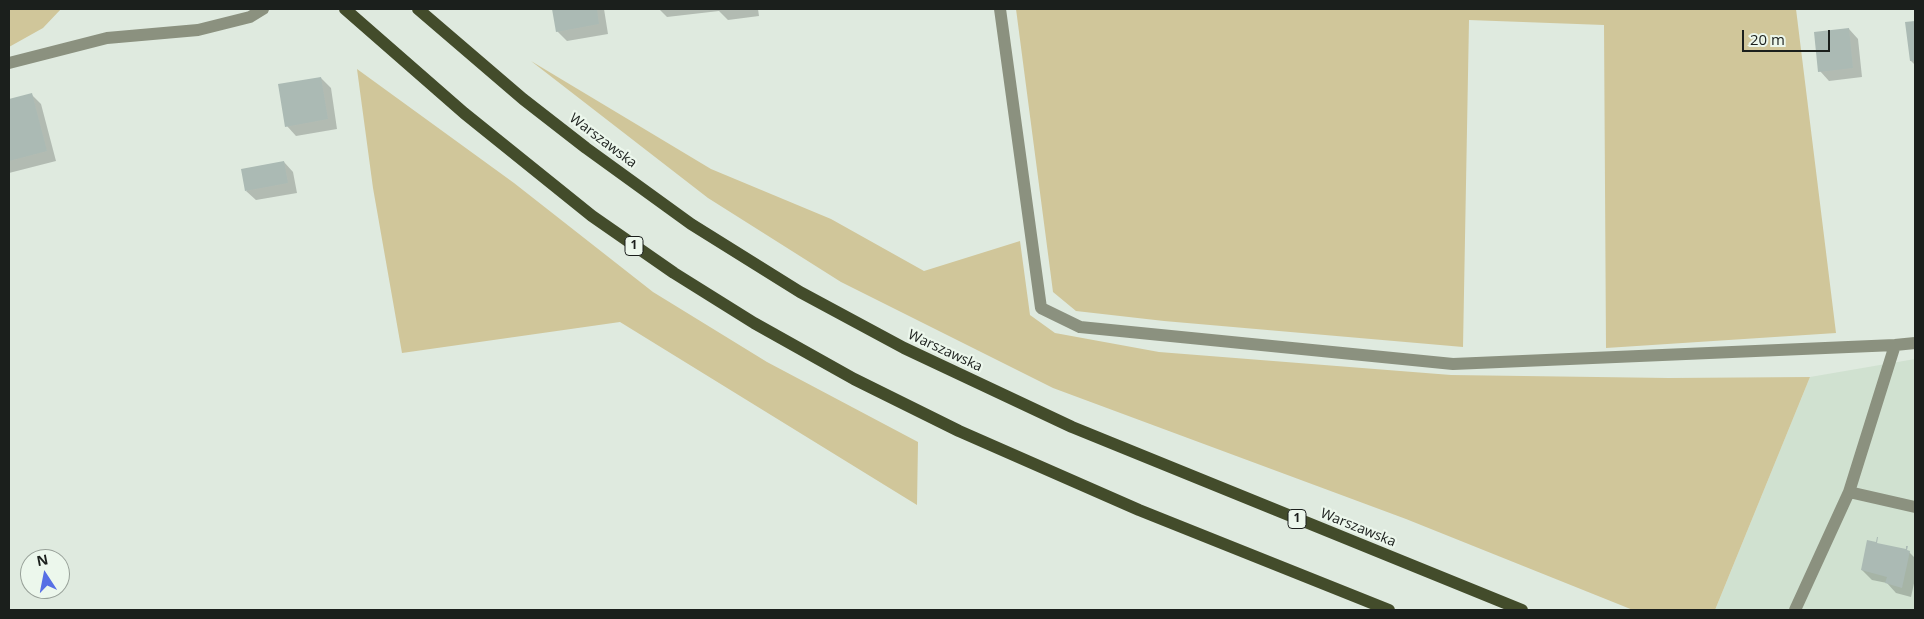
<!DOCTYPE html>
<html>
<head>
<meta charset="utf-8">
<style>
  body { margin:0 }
  #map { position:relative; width:1924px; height:619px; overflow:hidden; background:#dfeadf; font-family:"Open Sans",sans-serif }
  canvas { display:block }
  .frame { position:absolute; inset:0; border:10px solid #1b1f1c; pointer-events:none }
  .north { position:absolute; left:20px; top:549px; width:50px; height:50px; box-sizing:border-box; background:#ecf7ec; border:1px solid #98a199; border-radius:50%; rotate:349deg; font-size:14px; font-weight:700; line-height:20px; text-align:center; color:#1b1f1c }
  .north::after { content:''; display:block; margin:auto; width:18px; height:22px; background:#576fe5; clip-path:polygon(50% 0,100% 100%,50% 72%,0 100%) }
  .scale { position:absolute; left:1742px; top:30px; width:88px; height:22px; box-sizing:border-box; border:2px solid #1b1f1c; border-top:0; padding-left:6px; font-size:15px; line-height:18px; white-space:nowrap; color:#1b1f1c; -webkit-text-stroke:4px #ecf7ec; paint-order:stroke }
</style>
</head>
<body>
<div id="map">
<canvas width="1924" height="619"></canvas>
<div class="frame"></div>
<div class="north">N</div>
<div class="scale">20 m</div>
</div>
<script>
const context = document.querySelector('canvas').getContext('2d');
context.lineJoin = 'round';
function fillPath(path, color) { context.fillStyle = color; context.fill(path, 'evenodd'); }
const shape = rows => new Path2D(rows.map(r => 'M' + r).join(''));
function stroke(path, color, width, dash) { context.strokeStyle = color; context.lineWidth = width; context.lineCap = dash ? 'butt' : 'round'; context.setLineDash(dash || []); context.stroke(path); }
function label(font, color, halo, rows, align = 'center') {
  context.font = font + ' "Open Sans",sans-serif'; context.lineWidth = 4.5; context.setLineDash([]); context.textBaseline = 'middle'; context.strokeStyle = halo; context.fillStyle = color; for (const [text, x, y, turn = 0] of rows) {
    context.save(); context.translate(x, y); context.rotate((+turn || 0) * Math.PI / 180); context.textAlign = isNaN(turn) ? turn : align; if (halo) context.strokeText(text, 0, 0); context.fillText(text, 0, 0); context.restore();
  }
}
fillPath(shape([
  [1915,359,1915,610,1715,610,1810,377]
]), '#d0e1d0');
fillPath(shape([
  [9,9,61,9,43,28,9,47],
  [1016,9,1796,9,1836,333,1606,348,1604,25,1469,20,1463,347,1164,321,1076,311,1053,292],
  [531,61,711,169,831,219,924,271,1020,241,1030,315,1055,333,1159,352,1451,375,1669,378,1810,377,1715,610,1633,610,1406,519,1053,388,841,282,708,198],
  [357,69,514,183,653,292,767,362,918,442,917,505,620,322,402,353,373,188]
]), '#d0c69a');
fillPath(shape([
  [553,9,604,9,608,34,567,41,557,31],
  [659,9,758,9,759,16,728,20,719,11,667,17],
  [1915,22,1915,65,1911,61,1906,23],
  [1849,29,1858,39,1862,77,1829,81,1820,71],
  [321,78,331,88,337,129,296,136,287,126],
  [31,94,41,104,56,161,9,173,9,100],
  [284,162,293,172,297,193,256,200,246,191],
  [1909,552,1915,558,1915,579,1911,597,1896,593,1887,583,1872,580,1862,570]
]), '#0003');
fillPath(shape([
  [552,9,597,9,599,24,556,32],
  [1915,21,1915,61,1910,61,1905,22],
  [1849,28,1853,68,1818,72,1814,32],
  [321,77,328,119,285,127,278,84],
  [32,93,47,151,9,161,9,99],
  [284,161,288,183,245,191,241,169],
  [1877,537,1878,537,1877,543,1906,549,1906,546,1908,546,1907,550,1910,551,1902,588,1885,583,1887,577,1861,570,1867,540,1876,542]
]), '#abbab4');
stroke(shape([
  [1000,9,1041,308,1080,327,1453,364,1895,345,1915,343],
  [1849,492,1915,507],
  [1795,610,1849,492,1895,345]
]), '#8b917f', 12);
stroke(shape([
  [9,63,107,38,198,30,250,17,263,9]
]), '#8b917f', 12);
stroke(shape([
  [345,9,464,113,592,216,674,273,754,323,854,379,959,431,1139,510,1389,610],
  [418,9,523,99,586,148,691,224,800,292,904,348,1072,427,1522,610]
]), '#434c2b', 12);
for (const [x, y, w] of [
  [634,246,18],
  [1297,519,18]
]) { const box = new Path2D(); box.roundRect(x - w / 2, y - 9.5, w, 19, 4); context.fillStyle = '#ecf7ec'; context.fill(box); stroke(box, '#1b1f1c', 1); }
label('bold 12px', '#1b1f1c', null, [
  ["1",634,246],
  ["1",1297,519]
]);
label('14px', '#1b1f1c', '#ecf7ec', [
  ["Warszawska",603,141,37],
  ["Warszawska",945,351,25],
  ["Warszawska",1358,528,22]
]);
</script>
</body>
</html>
